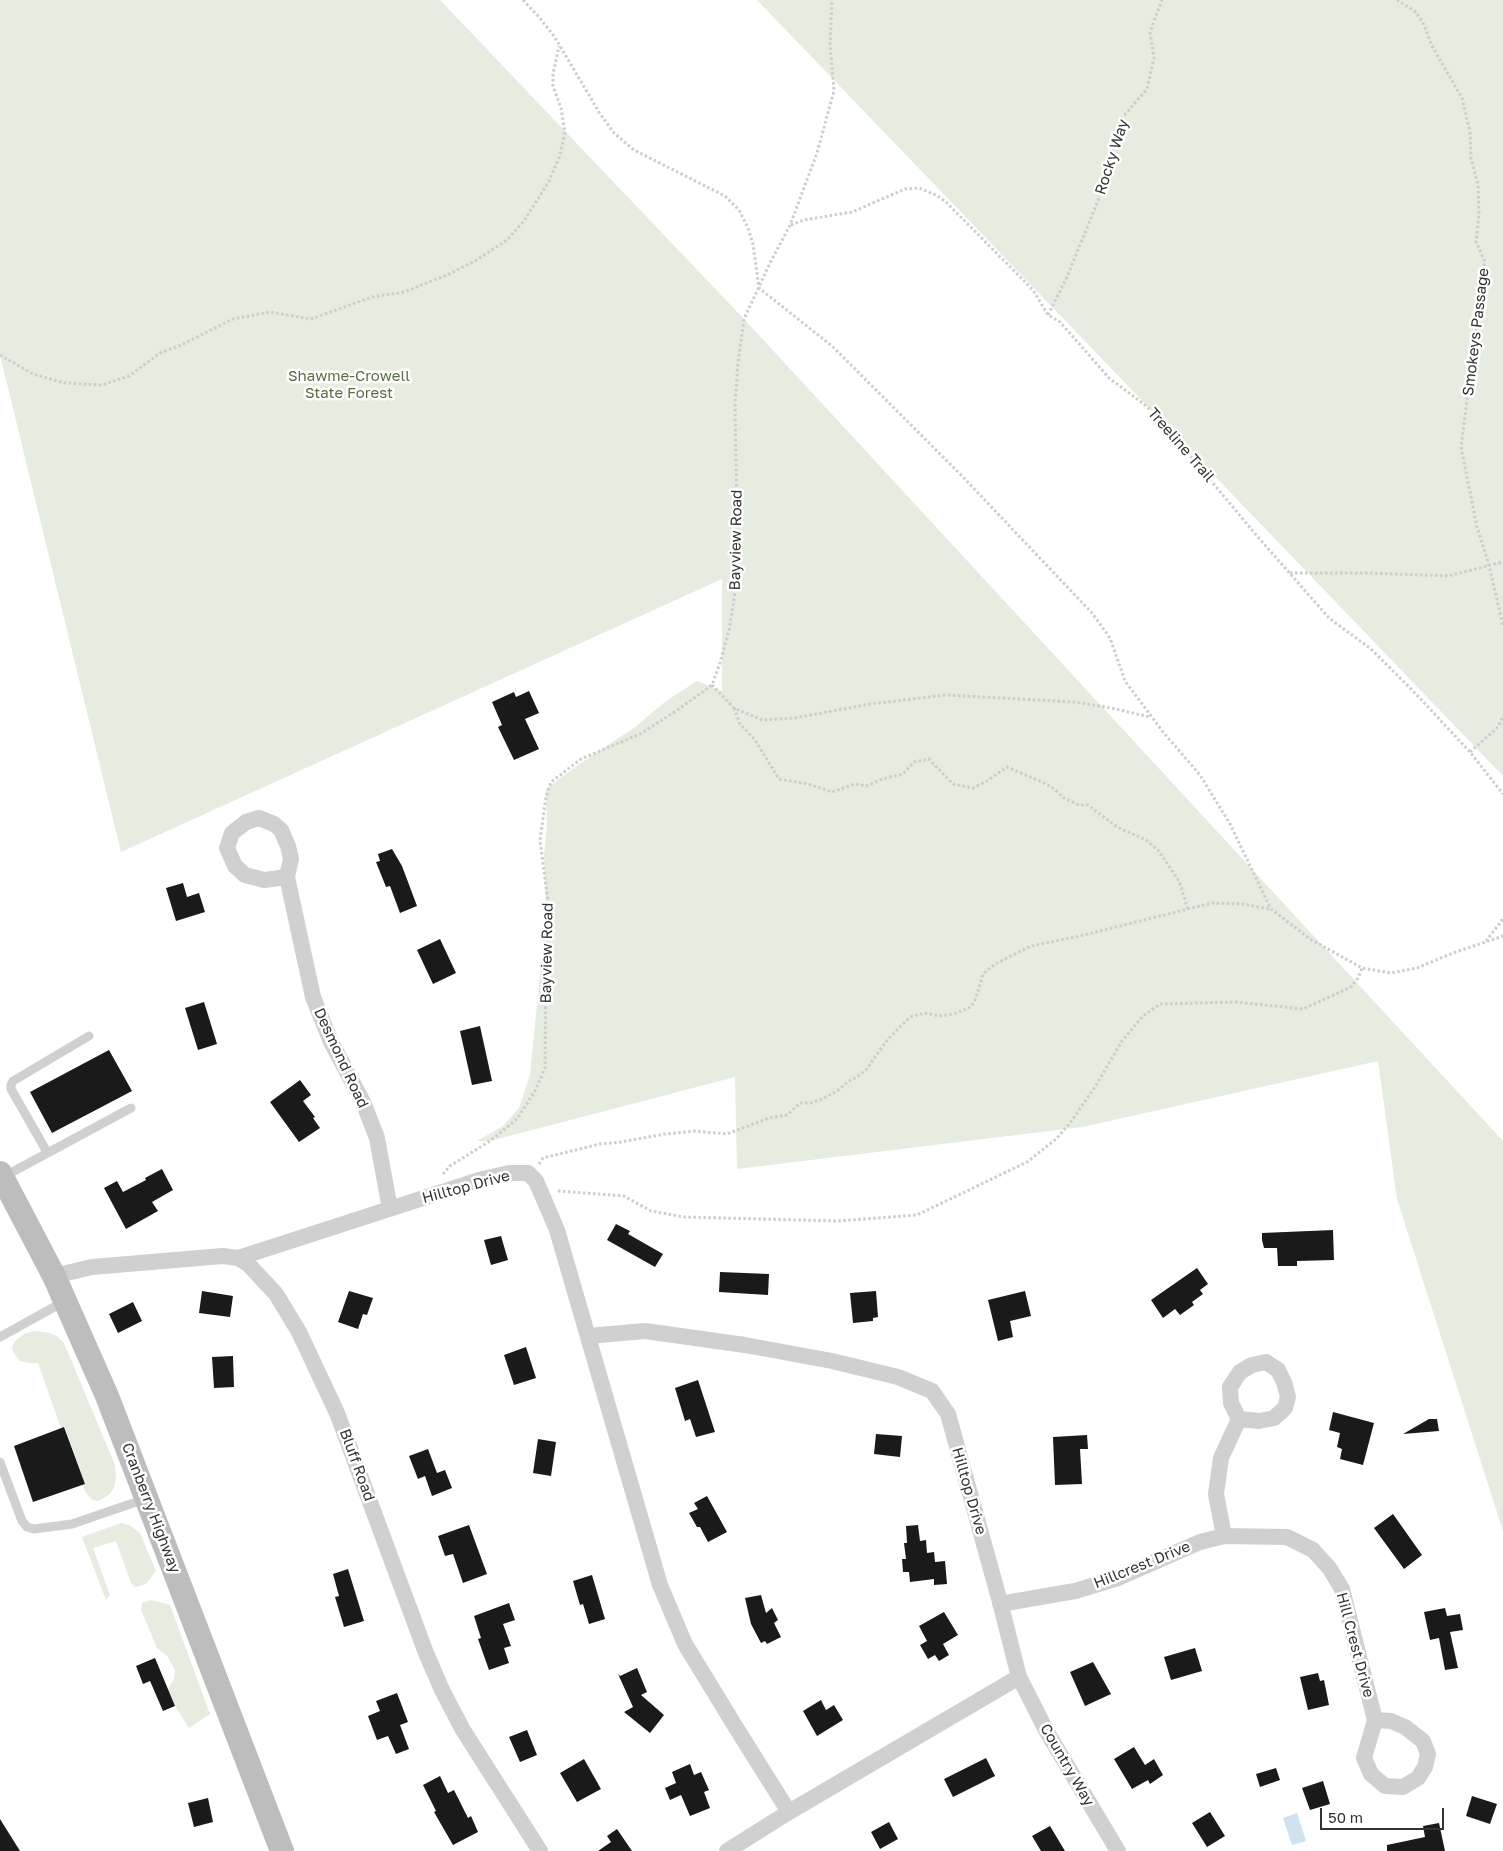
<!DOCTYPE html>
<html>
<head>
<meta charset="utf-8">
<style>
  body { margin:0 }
  #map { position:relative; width:1503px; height:1851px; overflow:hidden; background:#fff; font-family:"Golos Text",sans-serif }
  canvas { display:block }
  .scale { position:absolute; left:1320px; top:1808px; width:124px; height:22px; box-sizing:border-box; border:2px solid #333; border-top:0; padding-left:6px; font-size:15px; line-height:18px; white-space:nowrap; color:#333; -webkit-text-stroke:4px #fff; paint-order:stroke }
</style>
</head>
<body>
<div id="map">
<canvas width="1503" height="1851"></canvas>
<div class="scale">50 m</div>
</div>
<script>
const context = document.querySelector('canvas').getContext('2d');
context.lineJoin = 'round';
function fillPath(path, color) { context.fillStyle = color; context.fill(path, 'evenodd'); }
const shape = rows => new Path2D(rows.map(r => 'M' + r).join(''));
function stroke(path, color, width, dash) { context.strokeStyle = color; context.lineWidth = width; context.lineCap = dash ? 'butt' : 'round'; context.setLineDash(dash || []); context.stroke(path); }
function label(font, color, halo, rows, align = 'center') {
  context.font = font + ' "Golos Text",sans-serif'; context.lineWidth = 5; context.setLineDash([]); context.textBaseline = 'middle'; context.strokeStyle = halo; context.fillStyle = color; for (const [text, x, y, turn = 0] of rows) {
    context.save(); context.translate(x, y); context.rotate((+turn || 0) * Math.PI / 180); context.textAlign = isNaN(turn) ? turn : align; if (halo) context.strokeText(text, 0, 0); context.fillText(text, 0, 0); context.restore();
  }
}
fillPath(shape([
  [0,0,440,0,744,319,1503,1141,1503,1531,1397,1199,1378,1061,1082,1127,737,1169,735,1077,490,1141,477,1141,503,1126,519,1108,530,1075,546,914,544,856,547,823,546,789,578,765,635,727,666,701,697,681,722,691,722,579,121,852,0,355],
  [757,0,1503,0,1503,776],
  [34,1331,50,1333,58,1337,64,1343,115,1465,116,1477,114,1488,109,1495,98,1501,92,1500,86,1493,82,1484,85,1483,65,1427,61,1428,38,1363,29,1363,20,1361,13,1352,12,1347,16,1340,24,1334],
  [121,1523,129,1525,140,1533,156,1571,146,1584,135,1587,131,1583,116,1541,93,1548,110,1595,106,1600,82,1537],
  [151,1600,170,1605,210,1714,189,1728,175,1706,168,1689,174,1679,175,1670,167,1656,157,1648,141,1610,142,1603]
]), '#e6ecdf');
fillPath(shape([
  [1297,1813,1306,1841,1292,1845,1283,1818]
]), '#cfe2ee');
fillPath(shape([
  [529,691,539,713,525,719,539,749,514,760,498,727,502,725,492,702,514,692,516,697],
  [392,849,402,866,417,906,400,913,390,886,386,887,376,862,380,861,378,854],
  [183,883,187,897,199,893,205,912,176,921,166,888],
  [440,939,456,973,433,984,417,950],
  [204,1002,217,1044,198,1050,185,1008],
  [480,1026,492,1081,472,1085,460,1031],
  [109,1050,132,1091,52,1133,30,1092],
  [300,1080,311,1095,303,1101,315,1117,313,1118,320,1128,299,1142,270,1102],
  [162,1169,173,1190,152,1202,158,1211,126,1229,104,1188,117,1181,123,1192,146,1180,145,1178],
  [616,1224,630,1231,628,1234,663,1254,655,1267,607,1240],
  [1333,1230,1334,1260,1297,1261,1297,1266,1278,1266,1277,1248,1264,1248,1262,1240,1262,1233],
  [501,1236,508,1260,491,1265,484,1240],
  [1197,1268,1208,1284,1200,1290,1203,1294,1192,1302,1194,1305,1180,1315,1175,1309,1163,1318,1151,1300],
  [720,1272,769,1274,768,1295,719,1292],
  [202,1291,233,1296,230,1317,199,1313],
  [349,1291,373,1298,367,1315,363,1314,358,1329,338,1322],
  [876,1291,878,1317,873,1318,873,1321,853,1323,850,1293],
  [1025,1291,1031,1316,1010,1321,1013,1337,998,1341,988,1300],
  [133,1302,142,1321,118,1333,109,1314],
  [526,1347,536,1378,514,1385,504,1355],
  [233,1356,234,1387,214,1388,212,1357],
  [698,1380,715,1432,696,1437,690,1419,685,1421,675,1388],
  [1333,1412,1374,1423,1363,1465,1340,1459,1342,1449,1337,1447,1340,1433,1329,1430],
  [1429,1419,1437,1419,1439,1431,1403,1434],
  [64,1427,85,1484,33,1502,14,1446],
  [876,1434,902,1436,900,1457,874,1454],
  [1087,1435,1088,1449,1080,1449,1082,1484,1055,1485,1053,1437],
  [538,1439,556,1442,551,1476,533,1473],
  [428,1449,437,1473,445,1470,452,1488,432,1496,425,1476,418,1479,409,1456],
  [707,1496,727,1532,708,1542,700,1527,697,1527,689,1513,698,1509,694,1503],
  [1393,1514,1422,1555,1404,1569,1374,1528],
  [469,1525,487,1574,463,1583,453,1554,445,1556,438,1536],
  [918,1525,920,1541,926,1540,927,1553,934,1552,935,1562,945,1561,947,1584,934,1585,934,1579,910,1582,909,1572,903,1572,902,1559,906,1559,904,1543,907,1543,906,1526],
  [348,1569,364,1621,344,1627,335,1597,339,1596,333,1574],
  [592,1575,605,1619,589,1624,583,1604,580,1605,573,1581],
  [761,1595,766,1613,772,1608,778,1620,774,1623,781,1637,767,1644,765,1641,761,1643,751,1624,745,1598],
  [509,1603,515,1620,503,1624,511,1646,504,1648,509,1663,489,1670,478,1639,481,1638,474,1616],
  [1445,1608,1447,1616,1460,1614,1463,1630,1450,1632,1458,1668,1445,1670,1439,1638,1430,1640,1424,1612],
  [944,1612,958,1635,943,1644,949,1655,939,1661,935,1655,928,1659,920,1645,927,1641,919,1626],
  [1195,1648,1202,1671,1171,1680,1164,1657],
  [155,1658,175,1706,163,1711,150,1681,143,1684,136,1666],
  [1093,1662,1111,1694,1085,1706,1070,1672],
  [637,1668,647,1692,641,1695,664,1715,650,1733,624,1712,633,1707,618,1674,620,1676],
  [1318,1673,1320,1681,1324,1680,1329,1705,1308,1710,1300,1677],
  [397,1693,408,1722,400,1725,409,1749,396,1754,388,1736,377,1740,368,1716,380,1711,376,1701],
  [821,1700,826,1710,834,1705,843,1720,817,1736,803,1711],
  [527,1730,537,1755,520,1762,509,1737],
  [1134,1747,1145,1765,1154,1759,1163,1775,1150,1784,1148,1780,1132,1789,1114,1759],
  [986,1758,995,1776,953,1797,944,1779],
  [584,1759,601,1789,577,1802,560,1773],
  [690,1764,694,1775,701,1772,709,1790,704,1792,710,1808,690,1816,681,1795,670,1800,665,1788,676,1783,672,1772],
  [1276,1768,1280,1780,1260,1787,1256,1774],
  [440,1776,448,1793,454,1790,468,1818,471,1816,478,1832,453,1845,434,1812,436,1811,423,1785],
  [1323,1781,1330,1804,1310,1810,1302,1788],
  [1472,1796,1497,1804,1490,1824,1466,1816],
  [208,1798,213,1822,194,1827,188,1803],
  [1210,1812,1225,1836,1207,1847,1192,1823],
  [0,1819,20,1851,0,1851],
  [889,1822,898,1839,880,1849,871,1832],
  [1439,1823,1445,1851,1387,1851,1387,1845,1425,1837,1423,1826],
  [1050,1826,1065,1851,1041,1851,1032,1836],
  [617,1829,632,1851,598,1851,611,1842,607,1836]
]), '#1a1a1a');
stroke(shape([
  [523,0,539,17,554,36,599,112,614,133,634,150,725,196,739,210,748,228,753,244,759,288,832,346,963,477,1092,613,1110,638,1125,681,1163,732,1200,775,1230,824,1271,909,1310,939,1362,968,1391,973,1417,968,1453,953,1503,936],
  [1397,0,1416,12,1424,25,1432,46,1462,98,1470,132,1471,158,1478,185,1479,214,1476,242,1485,262,1479,288,1477,323,1461,447,1477,527,1489,565,1503,626],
  [791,225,804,220,852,212,905,189,919,188,936,195,945,201,1033,290,1048,315,1060,322,1109,378,1145,405,1162,422,1257,536,1329,618,1371,649,1415,693,1470,752,1503,794],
  [1048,315,1067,277,1102,191,1121,119,1147,89,1154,58,1150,32,1162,0],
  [0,355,33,374,65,383,102,385,129,376,160,353,181,345,233,319,270,312,311,319,372,297,404,292,447,275,475,261,507,240,524,221,548,183,559,158,565,133,561,108,553,86,553,74,559,46],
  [1290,573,1371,573,1448,576,1503,562],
  [712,685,734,708,762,720,795,718,870,704,946,695,1074,702,1111,708,1150,717],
  [734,708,740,724,755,740,779,779,808,784,832,792,855,784,866,786,882,779,903,774,914,762,929,759,953,784,973,788,987,781,1007,767,1042,782,1053,788,1064,798,1079,805,1088,805,1117,827,1146,840,1158,850,1179,881,1188,909],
  [1470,752,1498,727,1503,717],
  [1486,941,1503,919],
  [539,1164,543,1158,600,1144,621,1142,665,1134,696,1131,727,1134,769,1118,787,1115,800,1103,811,1103,822,1099,837,1091,849,1081,857,1077,867,1069,874,1058,889,1038,910,1017,925,1013,939,1016,954,1014,971,1007,976,998,983,974,995,964,1031,946,1080,936,1212,903,1242,904,1270,909],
  [443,1174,450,1166,490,1141,517,1119,535,1091,545,1068,546,954,549,909,540,840,546,797,551,782,581,759,640,734,676,711,712,685,720,663,729,630,738,574,735,405,738,362,744,319,770,263,790,225,817,153,834,91,830,44,832,0],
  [558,1191,624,1196,651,1211,684,1217,838,1221,917,1215,1027,1162,1056,1139,1070,1123,1095,1087,1122,1041,1143,1016,1160,1004,1235,1002,1303,1009,1351,987,1358,978,1362,968]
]), '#cdcdcd', 3, [2.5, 2.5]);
stroke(shape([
  [47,1152,11,1089,11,1085,13,1081,89,1036],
  [3,1177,131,1108],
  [0,1337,65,1301],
  [0,1462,22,1521,27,1527,34,1529,72,1524,145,1499]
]), '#d0d0d0', 9);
stroke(shape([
  [287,877,291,859,288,846,281,830,274,824,259,818,246,822,232,833,227,848,235,866,245,875,264,880,287,877,313,997,331,1042,363,1102,377,1138,390,1209],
  [238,1258,479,1180,509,1173,528,1173,536,1181,557,1230,660,1585,685,1644,735,1726,789,1812],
  [54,1276,92,1267,223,1256,238,1258,248,1264,276,1294,299,1332,337,1413,426,1653,442,1690,463,1730,540,1851],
  [588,1336,645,1331,745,1345,832,1361,898,1377,932,1391,948,1414,1000,1602,1019,1677,789,1812,727,1851],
  [1224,1536,1216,1494,1221,1458,1239,1419,1231,1403,1230,1387,1240,1372,1252,1365,1266,1362,1278,1370,1284,1382,1288,1397,1285,1408,1274,1418,1259,1421,1239,1419],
  [1000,1604,1075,1591,1118,1578,1200,1542,1224,1536,1287,1537,1313,1550,1330,1569,1342,1589,1375,1720,1364,1758,1371,1774,1385,1786,1403,1787,1418,1778,1425,1767,1428,1754,1423,1741,1405,1727,1391,1721,1375,1720],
  [1019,1677,1047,1732,1118,1851]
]), '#d0d0d0', 16);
stroke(shape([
  [0,1173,54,1276,107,1396,282,1851]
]), '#bdbdbd', 24);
label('15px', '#333', '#fff', [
  ["Rocky Way",1112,157,-72],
  ["Smokeys Passage",1476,332,-83],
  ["Treeline Trail",1181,445,49],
  ["Bayview Road",736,540,-89],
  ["Bayview Road",547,953,-89],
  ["Desmond Road",341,1058,65],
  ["Hilltop Drive",466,1187,-15],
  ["Bluff Road",357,1465,70],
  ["Hilltop Drive",969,1491,74],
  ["Cranberry Highway",151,1508,69],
  ["Hillcrest Drive",1142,1565,-22],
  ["Hill Crest Drive",1355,1645,75],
  ["Country Way",1067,1765,60]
]);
label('15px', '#56703f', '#fff', [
  ["Shawme-Crowell",349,376],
  ["State Forest",349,393]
]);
</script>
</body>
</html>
